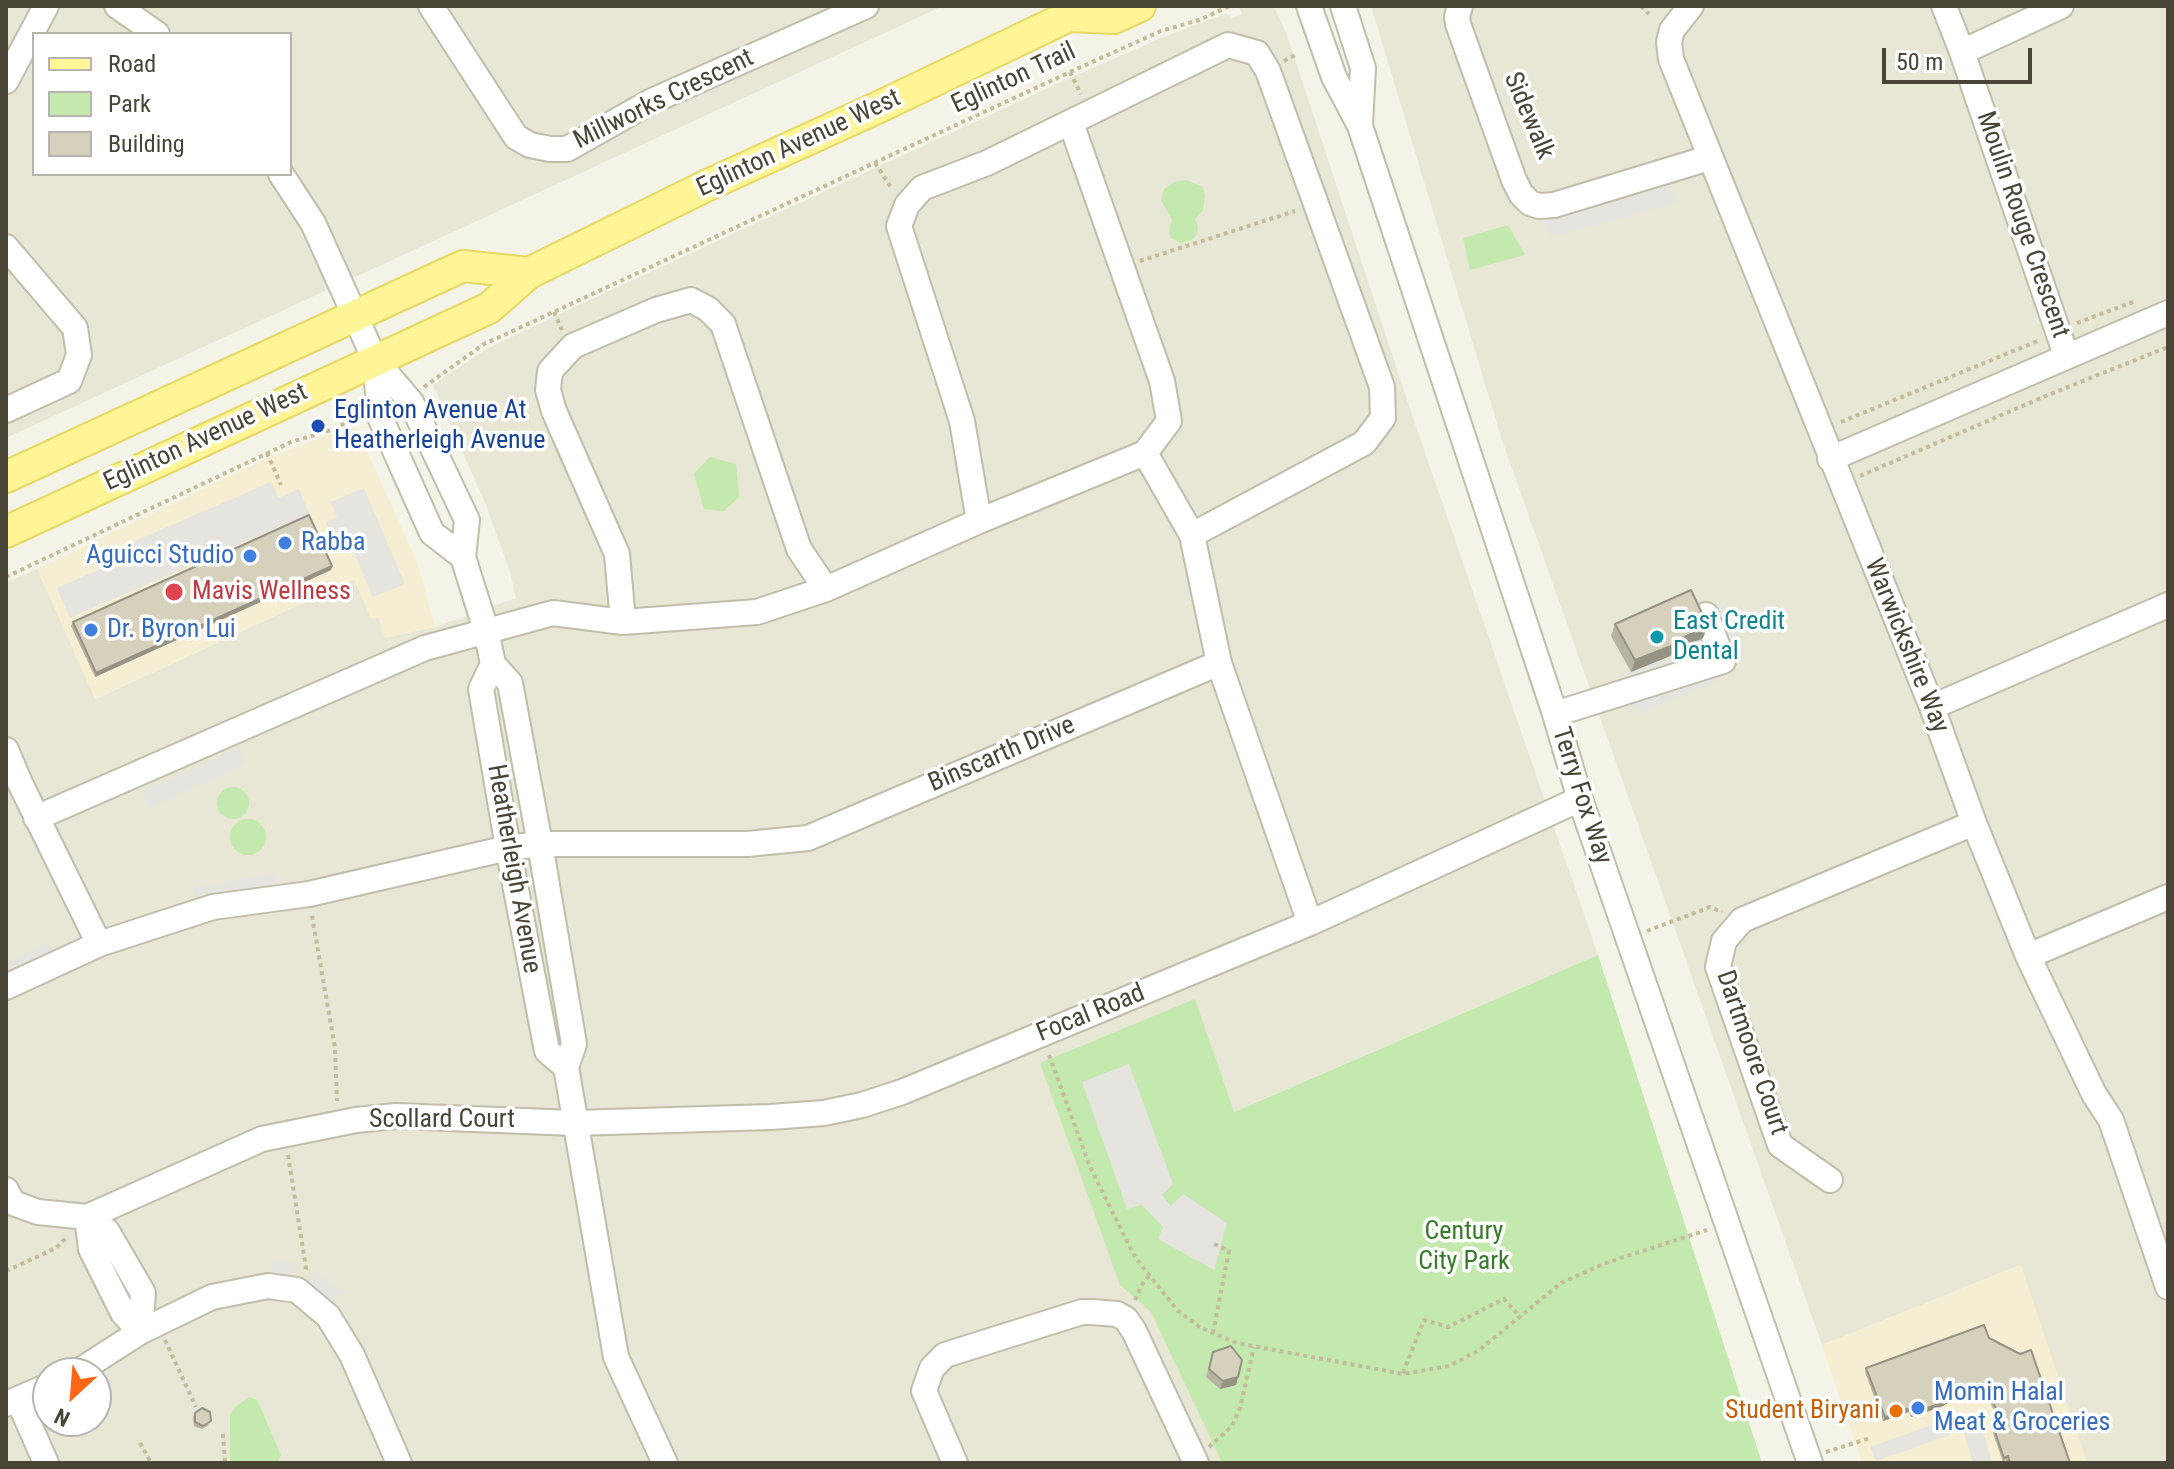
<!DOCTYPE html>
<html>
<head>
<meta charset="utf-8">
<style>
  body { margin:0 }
  #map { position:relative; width:2174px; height:1469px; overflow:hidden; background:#f4f3e8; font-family:"Roboto Condensed",sans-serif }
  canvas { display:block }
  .frame { position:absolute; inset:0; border:8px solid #484436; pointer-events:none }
  .legend { position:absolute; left:32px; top:32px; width:260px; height:144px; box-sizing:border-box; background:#fff; border:2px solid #b6b4af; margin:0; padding:10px 14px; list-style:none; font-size:24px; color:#484436 }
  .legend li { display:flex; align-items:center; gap:16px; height:40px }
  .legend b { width:40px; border:2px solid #b6b4af }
  .north { position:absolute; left:32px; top:1357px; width:80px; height:80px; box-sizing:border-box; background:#fff; border:2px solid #b6b4af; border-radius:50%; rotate:206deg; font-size:22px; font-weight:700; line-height:32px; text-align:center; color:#484436 }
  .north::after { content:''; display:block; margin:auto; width:28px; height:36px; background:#fe6514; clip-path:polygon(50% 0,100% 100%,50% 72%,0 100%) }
  .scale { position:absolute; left:1882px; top:48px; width:150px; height:36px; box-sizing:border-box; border:4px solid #484436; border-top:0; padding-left:10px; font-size:24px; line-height:28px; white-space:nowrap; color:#484436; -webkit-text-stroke:6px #fff; paint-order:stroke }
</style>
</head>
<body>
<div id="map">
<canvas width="2174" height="1469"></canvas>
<div class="frame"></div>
<ul class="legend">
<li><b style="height:10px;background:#fff596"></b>Road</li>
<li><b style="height:22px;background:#c4e9af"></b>Park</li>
<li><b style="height:22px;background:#d6d1bd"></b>Building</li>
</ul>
<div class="north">N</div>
<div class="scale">50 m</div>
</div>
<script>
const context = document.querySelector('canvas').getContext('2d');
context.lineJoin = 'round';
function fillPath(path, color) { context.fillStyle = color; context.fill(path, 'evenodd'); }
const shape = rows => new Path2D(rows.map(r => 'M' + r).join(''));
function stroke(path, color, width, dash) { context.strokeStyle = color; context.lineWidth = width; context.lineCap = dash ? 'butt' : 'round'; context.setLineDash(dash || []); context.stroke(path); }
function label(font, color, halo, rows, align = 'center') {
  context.font = font + ' "Roboto Condensed",sans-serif'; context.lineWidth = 7; context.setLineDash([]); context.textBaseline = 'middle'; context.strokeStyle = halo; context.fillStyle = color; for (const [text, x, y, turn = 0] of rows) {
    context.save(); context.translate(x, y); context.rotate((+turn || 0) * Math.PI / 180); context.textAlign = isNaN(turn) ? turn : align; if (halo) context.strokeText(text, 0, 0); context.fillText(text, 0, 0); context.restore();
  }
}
fillPath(shape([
  [6,6,943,6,6,438],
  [34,34,290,34,290,174,34,174],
  [1243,6,1274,6,1287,35,1409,406,1598,955,1233,1112,1120,1285,1151,1311,1222,1463,6,1463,6,583,37,569,96,699,355,579,371,618,378,617,386,637,435,627,516,598,510,572,486,505,433,385,485,350,549,319,1070,78,1161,38,1227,13,1231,19,1242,14,1239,7],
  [48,1373,96,1373,96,1421,48,1421],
  [1371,6,2168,6,2168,1463,2087,1463,2020,1265,1822,1345,1502,440]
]), '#e8e6d5');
fillPath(shape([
  [352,425,356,427,417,562,435,627,385,638,378,617,371,619,354,579,95,699,37,569,265,459],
  [2021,1265,2087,1463,1862,1463,1822,1345]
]), '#f6eed2');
fillPath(shape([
  [1186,180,1203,187,1205,196,1203,210,1195,219,1198,226,1197,234,1192,240,1180,243,1171,238,1169,231,1172,220,1161,200,1164,189,1174,182],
  [1508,225,1525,255,1470,270,1463,238],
  [710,457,736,464,739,497,724,511,704,509,694,474],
  '217 803a16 16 0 1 1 32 0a16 16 0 1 1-32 0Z',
  '230 837a18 18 0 1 1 36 0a18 18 0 1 1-36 0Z',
  [1598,955,1762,1463,1222,1463,1151,1312,1120,1285,1040,1063,1195,999,1234,1112],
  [249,1397,257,1400,281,1455,278,1463,230,1463,230,1415,234,1408]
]), '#c4e9af');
fillPath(shape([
  [1671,183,1677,203,1550,237,1542,218],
  [271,482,278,498,299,489,309,514,70,618,57,588,119,561,114,550],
  [364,488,405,584,373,597,349,541,336,546,326,522,337,517,331,502],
  [1721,600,1746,654,1731,658,1734,674,1638,714,1620,675,1703,638,1690,607],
  [238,748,245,763,150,808,142,792],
  [275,873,278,887,197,902,194,888],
  [47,942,53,954,6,976,6,962],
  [1129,1064,1173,1184,1162,1195,1171,1206,1183,1194,1227,1223,1214,1270,1158,1239,1163,1227,1142,1205,1127,1209,1082,1082],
  [274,1258,297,1264,293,1281,269,1275],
  [313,1271,326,1279,345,1292,331,1304,305,1287],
  [1960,1415,1966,1429,1876,1461,1870,1447],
  [1982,1430,1993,1463,1994,1463,1973,1463,1964,1433]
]), '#e5e4df');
const minor = shape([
  [117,6,157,34],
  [431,6,516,137,530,145,550,149,567,149,652,101,866,6],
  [1309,6,1334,77,1360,126,1555,714,1580,799,1810,1463],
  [1343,6,1363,68,1360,124],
  [1460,6,1457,17,1458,24,1514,180,1521,194,1530,203,1539,206,1554,205,1709,158],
  [1691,6,1672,30,1669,42,1671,59,1932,707,1974,823,2028,956,2094,1094,2111,1120,2168,1287],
  [1944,6,1962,52,2066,355],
  [1962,52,2061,6],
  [6,81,46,6],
  [281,174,313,223,375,360,411,402,467,520,463,557,486,630,493,664,510,683,540,844,574,1044,566,1067,616,1357,665,1463],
  [6,247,75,328,79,355,69,381,6,410],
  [375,360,380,417,432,533,463,557],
  [1145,453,1192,535,1219,663,1310,923],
  [1830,459,2168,313],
  [979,521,962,421,899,226,907,205,922,188,987,163,1228,45,1257,53,1268,71,1382,387,1383,418,1364,443,1192,535],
  [623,622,617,554,554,411,548,390,550,371,573,346,656,310,691,300,708,309,723,324,799,549,826,589],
  [493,664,481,689,508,848,547,1051,566,1067],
  [1932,707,2168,605],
  [1555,714,1723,661,1706,615],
  [6,750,20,783,99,944],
  [36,818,425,648,553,613,623,622,757,612,826,589,979,521,1145,453,1169,421,1162,381,1071,123],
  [2028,956,2168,897],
  [6,987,99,944,213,907,309,894,508,848,540,844,747,844,808,838,1219,663],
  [1830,1180,1780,1145,1718,967,1724,941,1742,920,1974,823],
  [6,1190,13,1203,38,1212,87,1217,107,1231,143,1293,140,1332],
  [87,1217,262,1139,356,1120,396,1116,575,1123,771,1117,824,1113,862,1105,902,1092,1310,923,1580,799],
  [87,1217,91,1249,123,1313,140,1332],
  [76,1373,140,1332,212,1297,268,1286,297,1290,328,1316,352,1355,399,1463],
  [18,1399,46,1463],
  [6,1404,48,1386],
  [955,1463,924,1391,932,1368,945,1355,1082,1312,1091,1312,1117,1314,1126,1319,1134,1331,1196,1463]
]);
const major = shape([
  [6,477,463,266,529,273],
  [6,532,489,308,529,273,710,184,879,107,1069,16,1114,18,1140,6]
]);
stroke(minor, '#c0bdaa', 28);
stroke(major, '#e6d863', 34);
stroke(shape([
  [1641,6,1649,14],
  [1284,61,1297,54],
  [1070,72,1081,94],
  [875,163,892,189],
  [1140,261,1295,211],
  [554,312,562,330],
  [2077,323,2133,302],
  [424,387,484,344,502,336,1070,72,1161,31,1199,20,1230,6],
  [1841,422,2040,340],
  [267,453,281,485],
  [1860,476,2048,395,2168,347],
  [6,577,291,442,328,431,358,418],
  [312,916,335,1048,337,1101],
  [1647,931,1710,907,1722,912],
  [1049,1055,1090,1167,1135,1257,1177,1310,1201,1328,1237,1343,1403,1374,1449,1366,1478,1351,1561,1283,1606,1263,1707,1230],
  [288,1155,306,1268,304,1273],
  [6,1271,56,1248,68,1236],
  [1135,1300,1144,1281,1150,1275],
  [1213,1333,1229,1251,1214,1244],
  [165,1340,196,1407],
  [1403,1373,1424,1320,1448,1327,1504,1299,1521,1318],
  [223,1434,225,1463],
  [140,1443,151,1463],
  [1209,1447,1232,1426,1240,1408,1254,1347],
  [1826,1452,1870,1438]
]), '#c2bc9b', 4, [4, 4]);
stroke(minor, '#fff', 24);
stroke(major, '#fff596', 30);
fillPath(shape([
  [332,566,331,570,95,677,71,626,73,622],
  [1615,624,1703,638,1676,650,1675,654,1631,672,1611,636],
  [1989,1338,2070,1463,2007,1463,2006,1460,2003,1462,1993,1433,1994,1429,1997,1428,1994,1419,1996,1415,1989,1400,1968,1391,1941,1407,1911,1417,1909,1412,1883,1421,1865,1372,1866,1368],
  [1213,1352,1238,1377,1236,1385,1220,1389,1206,1377],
  [195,1413,209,1425,202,1429,194,1426,193,1417]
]), '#b8b4a3');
fillPath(shape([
  [332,566,331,570,95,677,96,673],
  [1708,626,1703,638,1676,650,1675,654,1631,672,1635,660],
  [1238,1377,1236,1385,1220,1389,1223,1381],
  [1969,1387,1968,1391,1941,1407,1911,1417,1912,1413],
  [1910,1408,1909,1412,1883,1421,1885,1417]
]), '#969284');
const building = shape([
  [309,515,332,566,96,673,73,622,309,515],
  [1691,590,1708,626,1678,640,1679,643,1635,660,1615,624,1691,590],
  [1984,1325,1989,1338,2020,1354,2031,1350,2070,1463,2010,1463,2008,1456,2004,1458,1994,1429,2000,1428,1995,1415,1998,1414,1991,1396,1969,1387,1942,1403,1912,1413,1910,1408,1885,1417,1866,1368,1984,1325],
  [1231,1346,1242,1360,1238,1377,1223,1381,1209,1369,1213,1352,1231,1346],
  [202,1408,210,1412,211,1421,203,1426,195,1422,195,1413,202,1408]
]);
fillPath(building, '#d6d1bd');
stroke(building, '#969284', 2);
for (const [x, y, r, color] of [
  [318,426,8,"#1a4fb4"],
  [285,543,8,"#3f7fe0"],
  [250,556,8,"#3f7fe0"],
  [174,592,10,"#e0444e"],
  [91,630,8,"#3f7fe0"],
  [1657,637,8,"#0f9aa8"],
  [1918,1408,8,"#3f7fe0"],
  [1896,1411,8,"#e8710a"]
]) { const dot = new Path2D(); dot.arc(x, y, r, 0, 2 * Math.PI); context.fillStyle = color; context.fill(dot); stroke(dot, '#fff', 3); }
label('26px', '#484436', '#fff', [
  ["Eglinton Trail",1014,79,-25],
  ["Millworks Crescent",664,100,-26],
  ["Sidewalk",1528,116,67],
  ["Eglinton Avenue West",799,144,-25],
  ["Moulin Rouge Crescent",2022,225,71],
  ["Eglinton Avenue West",206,438,-25],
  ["Warwickshire Way",1906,646,68],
  ["Binscarth Drive",1002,755,-23],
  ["Terry Fox Way",1581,796,72],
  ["Heatherleigh Avenue",513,869,80],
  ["Focal Road",1091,1014,-22],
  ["Dartmoore Court",1751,1053,71],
  ["Scollard Court",442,1120]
]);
label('26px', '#164399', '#fff', [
  ["Eglinton Avenue At",334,411],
  ["Heatherleigh Avenue",334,441]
], 'left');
label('26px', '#366cbe', '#fff', [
  ["Rabba",301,543],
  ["Aguicci Studio",234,556,"right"],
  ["Dr. Byron Lui",107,630],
  ["Momin Halal",1934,1393],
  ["Meat & Groceries",1934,1423]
], 'left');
label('26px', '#be3a42', '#fff', [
  ["Mavis Wellness",192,592]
], 'left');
label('26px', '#0d838f', '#fff', [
  ["East Credit",1673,622],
  ["Dental",1673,652]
], 'left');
label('26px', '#377b28', '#fff', [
  ["Century",1464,1232],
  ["City Park",1464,1262]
]);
label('26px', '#c56008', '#fff', [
  ["Student Biryani",1880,1411]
], 'right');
</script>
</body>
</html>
